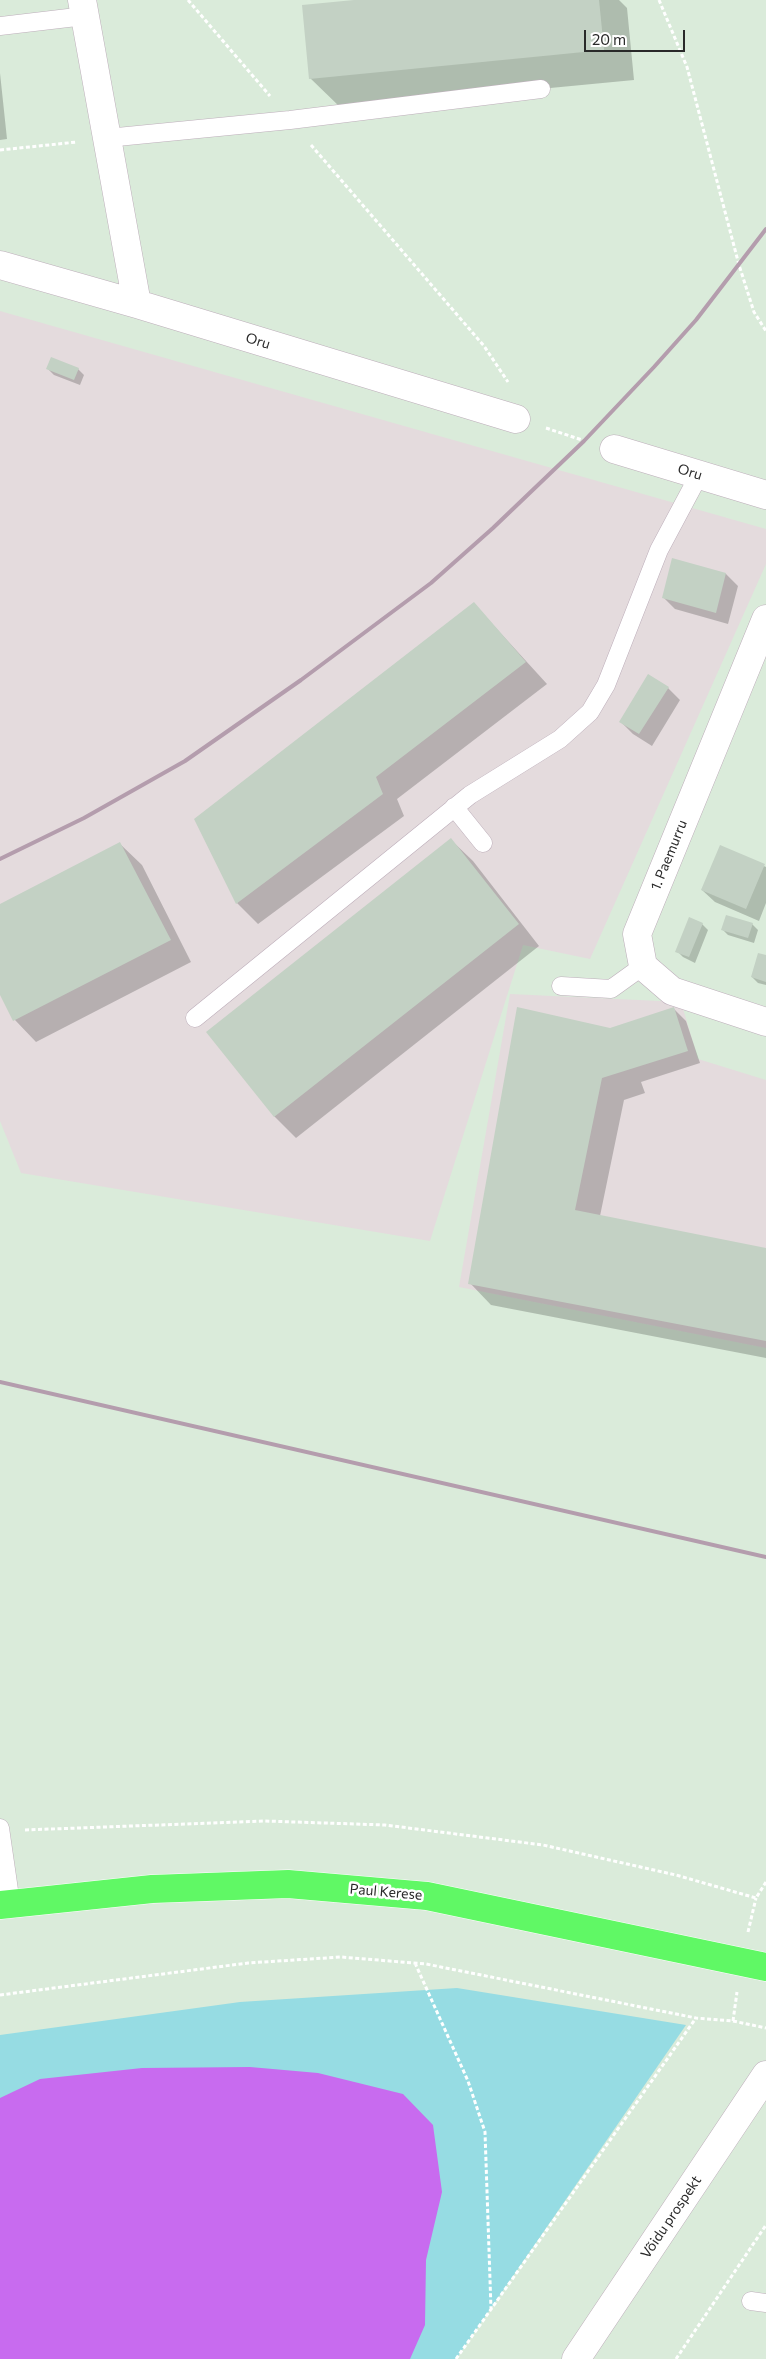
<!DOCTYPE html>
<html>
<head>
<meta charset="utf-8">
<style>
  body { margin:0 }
  #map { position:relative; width:766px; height:2359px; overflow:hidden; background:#daebda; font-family:Commissioner,sans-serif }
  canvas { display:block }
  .scale { position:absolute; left:584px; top:30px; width:101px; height:22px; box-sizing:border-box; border:2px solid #292929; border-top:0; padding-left:6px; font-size:15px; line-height:18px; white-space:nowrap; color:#292929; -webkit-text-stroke:4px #fff; paint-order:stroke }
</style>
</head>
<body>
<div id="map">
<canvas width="766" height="2359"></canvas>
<div class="scale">20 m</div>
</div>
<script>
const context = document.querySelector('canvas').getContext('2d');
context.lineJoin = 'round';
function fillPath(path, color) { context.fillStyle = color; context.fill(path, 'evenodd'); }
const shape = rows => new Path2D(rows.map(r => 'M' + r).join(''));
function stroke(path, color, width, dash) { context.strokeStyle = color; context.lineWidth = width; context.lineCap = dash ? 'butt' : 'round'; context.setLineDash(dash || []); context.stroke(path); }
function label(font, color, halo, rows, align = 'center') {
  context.font = font + ' Commissioner,sans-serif'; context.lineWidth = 5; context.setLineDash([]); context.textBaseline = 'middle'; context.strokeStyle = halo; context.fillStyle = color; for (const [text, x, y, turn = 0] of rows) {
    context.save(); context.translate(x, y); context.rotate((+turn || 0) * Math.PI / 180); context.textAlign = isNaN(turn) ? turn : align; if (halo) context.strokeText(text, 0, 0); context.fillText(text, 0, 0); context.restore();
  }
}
fillPath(shape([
  [0,311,766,529,766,564,590,959,523,945,430,1241,21,1173,0,1121],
  [510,994,681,1002,698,1059,766,1080,766,1348,459,1287]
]), '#e4dbdd');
fillPath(shape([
  [457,1988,686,2025,456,2359,0,2359,0,2035,240,2002]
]), '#96dce3');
fillPath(shape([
  [250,2067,318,2073,403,2094,433,2125,442,2192,426,2260,425,2325,410,2359,0,2359,0,2098,40,2079,142,2068]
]), '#c86bef');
fillPath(shape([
  [366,0,619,0,627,8,634,80,341,108,310,78],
  [0,73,7,139,0,140],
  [48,369,78,369,84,375,80,385,54,375],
  [673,560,726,574,738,586,728,624,675,609,663,597],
  [474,604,547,684,397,799,404,816,258,924,237,903],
  [668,688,680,700,652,746,633,734,621,722],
  [451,840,473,861,539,946,296,1138,274,1116],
  [120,844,142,865,191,962,36,1042,15,1020,0,992,0,906],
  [721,847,766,867,766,903,759,921,715,902,702,890],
  [702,924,708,930,695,963,683,957,677,951],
  [752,924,758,930,754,943,728,935,722,929],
  [766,956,766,985,758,983,752,977],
  [674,1009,686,1021,700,1063,641,1082,645,1093,624,1100,600,1216,766,1249,766,1358,491,1305,470,1283,610,1030]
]), '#0003');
fillPath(shape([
  [354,0,599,0,604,50,309,79,302,5],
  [51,357,79,368,74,380,46,369],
  [672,558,726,573,716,613,662,598],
  [474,602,526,662,376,777,383,794,236,904,194,819],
  [648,674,669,687,639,734,619,722],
  [451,838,519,924,274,1117,206,1032],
  [120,842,171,940,13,1021,0,995,0,904],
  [720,845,765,864,746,909,701,890],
  [726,915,753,923,748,938,721,930],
  [689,917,703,923,689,957,675,952],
  [758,953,766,955,766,982,751,977],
  [517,1007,610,1028,674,1007,688,1051,602,1078,575,1210,766,1248,766,1341,468,1284]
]), '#c3d1c4');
const service = shape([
  [0,26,85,16],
  [107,138,290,120,541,89],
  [454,807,483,843],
  [561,986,611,989,643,966],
  [195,1018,470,795,560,739,590,712,606,685,659,550,699,475],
  [0,1828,11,1904],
  [751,2301,766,2303]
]);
const minor = shape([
  [82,0,137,304],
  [0,265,137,304,516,419],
  [614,449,766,495],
  [766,619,637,934,643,966,672,991,766,1022]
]);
const tertiary = shape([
  [576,2359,766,2075]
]);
const trunk = shape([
  [0,1905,152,1889,288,1884,427,1896,766,1967]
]);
stroke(service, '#bdaeba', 19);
stroke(minor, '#bdaeba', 29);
stroke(tertiary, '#bdaeba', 29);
stroke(trunk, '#fff', 29);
stroke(shape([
  [188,0,270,96],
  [659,0,687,67,739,265,754,312,766,331],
  [311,145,484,346,508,382],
  [0,150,77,142],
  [546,428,585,441],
  [25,1830,265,1821,385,1825,543,1845,676,1875,756,1898,766,1882],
  [748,1932,756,1898],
  [415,1963,468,2081,485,2132,491,2309],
  [0,1995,248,1963,341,1957,426,1964,696,2018,733,2021,766,2028],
  [733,2021,737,1992],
  [456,2359,696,2018],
  [676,2359,766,2225]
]), '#fff', 3, [4, 2.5]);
stroke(service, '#fff', 18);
stroke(minor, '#fff', 28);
stroke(tertiary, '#fff', 28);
stroke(trunk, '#60f865', 28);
stroke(shape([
  [0,859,84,818,185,761,301,680,431,583,493,528,584,441,654,367,696,320,766,229],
  [0,1382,766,1557]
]), '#b49dad', 4);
label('14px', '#292929', '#fff', [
  ["Oru",258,341,17],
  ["Oru",690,472,17],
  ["1. Paemurru",669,855,-68],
  ["Paul Kerese",386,1892,5],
  ["Võidu prospekt",671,2217,-56]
]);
</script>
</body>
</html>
